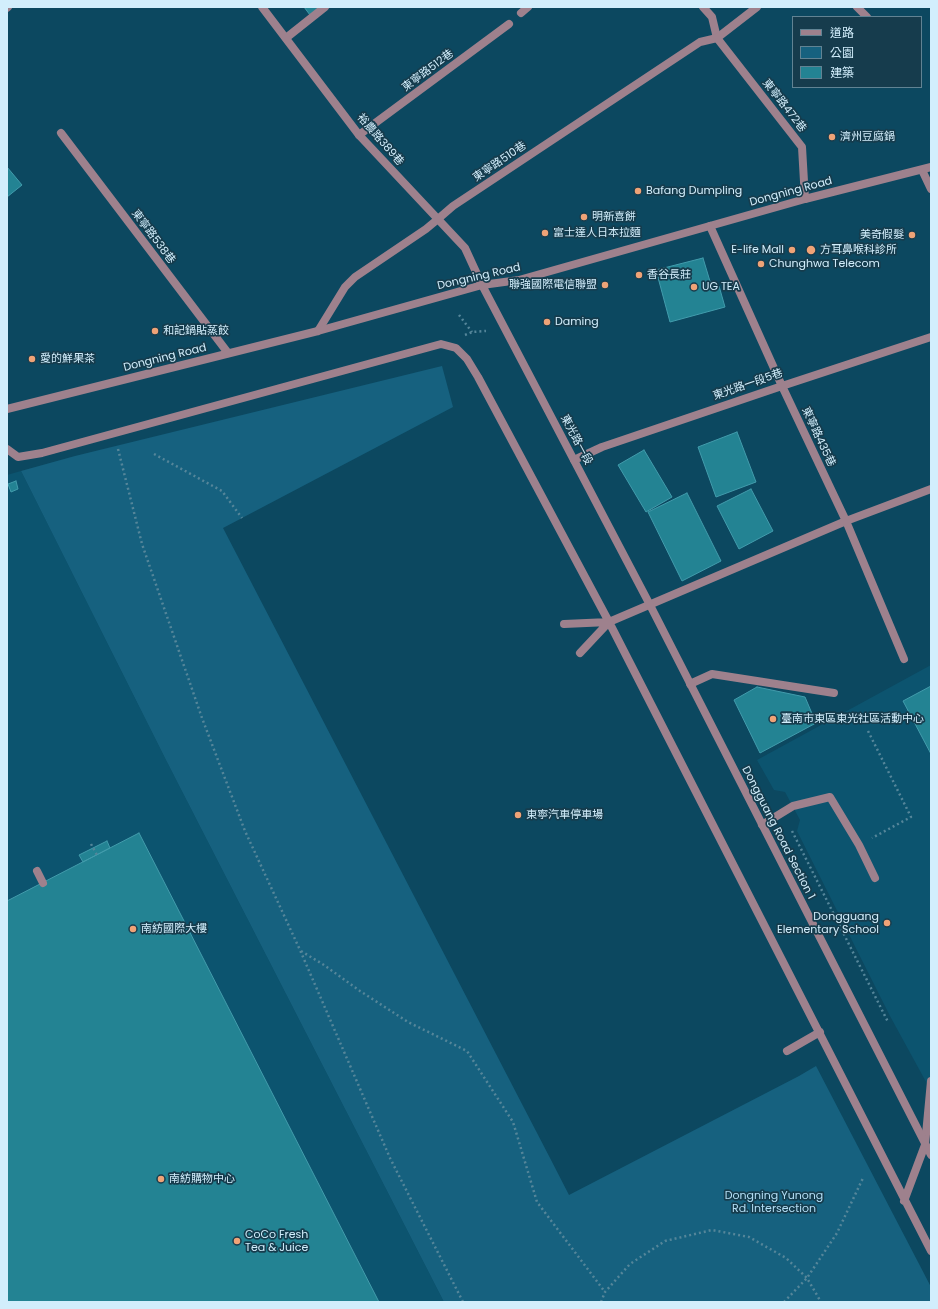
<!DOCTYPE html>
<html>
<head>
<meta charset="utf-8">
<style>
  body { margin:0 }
  #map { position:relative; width:938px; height:1309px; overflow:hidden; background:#0c4860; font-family:Poppins,"Noto Sans TC",sans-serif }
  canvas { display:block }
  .frame { position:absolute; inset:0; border:8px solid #d2eefc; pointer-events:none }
  .legend { position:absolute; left:792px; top:16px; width:130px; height:72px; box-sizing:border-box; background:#163c4d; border:1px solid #618393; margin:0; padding:5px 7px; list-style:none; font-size:12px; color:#d2eefc }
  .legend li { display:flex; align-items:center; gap:8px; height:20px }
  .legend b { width:20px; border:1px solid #618393 }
</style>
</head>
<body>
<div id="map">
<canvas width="938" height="1309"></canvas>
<div class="frame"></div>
<ul class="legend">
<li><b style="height:5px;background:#9e818d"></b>道路</li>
<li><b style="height:11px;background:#16617f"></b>公園</li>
<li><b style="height:11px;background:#238393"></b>建築</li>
</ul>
</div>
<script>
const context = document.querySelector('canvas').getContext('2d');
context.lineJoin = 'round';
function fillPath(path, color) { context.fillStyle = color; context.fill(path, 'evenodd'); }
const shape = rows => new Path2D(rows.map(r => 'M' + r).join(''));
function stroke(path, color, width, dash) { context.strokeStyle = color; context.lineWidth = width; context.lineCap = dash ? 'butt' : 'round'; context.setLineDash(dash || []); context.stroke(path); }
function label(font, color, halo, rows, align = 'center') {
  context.font = font + ' Poppins,"Noto Sans TC",sans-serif'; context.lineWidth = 3.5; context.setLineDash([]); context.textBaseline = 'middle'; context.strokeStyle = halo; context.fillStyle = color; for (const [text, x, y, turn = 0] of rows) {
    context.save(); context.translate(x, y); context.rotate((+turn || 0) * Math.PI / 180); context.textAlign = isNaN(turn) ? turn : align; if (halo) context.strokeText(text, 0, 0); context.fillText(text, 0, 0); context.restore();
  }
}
fillPath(shape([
  [21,471,167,762,444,1302,7,1302,7,475],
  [931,665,931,1091,890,1016,797,831,800,820,785,792,774,790,757,760]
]), '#0c546f');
fillPath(shape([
  [442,366,453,407,223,528,550,1158,569,1195,799,1076,816,1066,931,1287,931,1302,444,1302,167,762,21,471,75,456]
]), '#16617f');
const building = shape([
  [304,7,320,7,310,15,304,7],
  [7,167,22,185,7,197,7,167],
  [703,258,712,288,719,286,725,307,670,322,656,270,703,258],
  [737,432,756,482,716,497,698,447,737,432],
  [644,450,672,497,646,512,618,465,644,450],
  [16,481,18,489,11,492,8,484,16,481],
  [751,489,773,531,739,549,717,506,751,489],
  [687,493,721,561,682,581,648,512,687,493],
  [931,686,931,754,903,701,931,686],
  [757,687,805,697,816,723,760,753,734,700,757,687],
  [139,833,379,1302,7,1302,7,901,139,833],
  [107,841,110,848,83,862,79,855,107,841]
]);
fillPath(building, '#238393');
stroke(building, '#429cac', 1);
stroke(shape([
  [459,315,472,332],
  [465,335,472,332,486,331],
  [118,449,142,544,202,718,245,831,300,950,390,1158,463,1302],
  [154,454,222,491,242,518],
  [868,731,911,817,872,838],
  [792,831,888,1022],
  [91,844,97,855],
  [301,951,324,965,360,991,408,1022,467,1051,513,1122,537,1202,605,1292],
  [601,1302,605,1292,630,1264,665,1241,712,1230,749,1237,786,1258,807,1278,821,1302],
  [784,1302,807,1278,837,1233,863,1178]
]), '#55869a', 2.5, [2, 3]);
stroke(shape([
  [703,7,712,17,717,38],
  [857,7,867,17],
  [521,13,528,7],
  [286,38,325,7],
  [61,133,228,353],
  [359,135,509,24],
  [922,170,931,189],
  [710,226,782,386,846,521,904,659],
  [318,331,345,287,355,277,426,229,438,219],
  [7,449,18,457,42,453,441,344,456,348,467,359,478,377,609,622,931,1251],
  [574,460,602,447,782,386,931,337],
  [564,624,609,622,846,521,931,489],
  [580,653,609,622],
  [690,684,712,674,834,693],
  [762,825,793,806,830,797,859,845,875,878],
  [37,871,43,883],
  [787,1051,820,1032],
  [904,1201,925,1145,931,1081]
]), '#9e818d', 8);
stroke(shape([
  [262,7,359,135,465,248,482,285],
  [717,38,802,147,805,199],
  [438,219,453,206,700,42,717,38,757,7]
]), '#9e818d', 8);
stroke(shape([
  [7,8,8,7],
  [482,285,650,605,931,1155],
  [7,409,318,331,482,285,519,280,805,199,931,167]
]), '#9e818d', 8);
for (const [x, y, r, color] of [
  [832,137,4,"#efa377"],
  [638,191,4,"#efa377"],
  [584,217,4,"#efa377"],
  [545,233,4,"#efa377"],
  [912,235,4,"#efa377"],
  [792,250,4,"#efa377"],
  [811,250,5,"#efa377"],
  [761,264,4,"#efa377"],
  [639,275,4,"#efa377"],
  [605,285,4,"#efa377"],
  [694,287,4,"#efa377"],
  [547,322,4,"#efa377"],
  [155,331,4,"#efa377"],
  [32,359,4,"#efa377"],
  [773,719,4,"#efa377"],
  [518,815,4,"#efa377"],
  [887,923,4,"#efa377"],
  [133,929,4,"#efa377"],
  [161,1179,4,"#efa377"],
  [237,1241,4,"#efa377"]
]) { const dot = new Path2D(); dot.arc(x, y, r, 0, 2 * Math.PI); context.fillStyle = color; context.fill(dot); stroke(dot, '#163c4d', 1.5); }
label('11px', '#d2eefc', '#163c4d', [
  ["東寧路512巷",428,71,-37],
  ["東寧路472巷",784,106,52],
  ["裕農路389巷",380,140,49],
  ["東寧路510巷",500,162,-34],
  ["Dongning Road",791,192,-15],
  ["東寧路538巷",153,237,53],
  ["Dongning Road",479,277,-13],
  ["Dongning Road",165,358,-14],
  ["東光路一段5巷",748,385,-19],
  ["東寧路435巷",818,437,65],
  ["東光路一段",576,440,62],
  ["Dongguang Road Section 1",778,833,63]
]);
label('11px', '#d2eefc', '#163c4d', [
  ["濟州豆腐鍋",840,137],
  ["Bafang Dumpling",646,191],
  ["明新喜餅",592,217],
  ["富士達人日本拉麵",553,233],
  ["美奇假髮",904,235,"right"],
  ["E-life Mall",784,250,"right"],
  ["方耳鼻喉科診所",820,250],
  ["Chunghwa Telecom",769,264],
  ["香谷長莊",647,275],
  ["聯強國際電信聯盟",597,285,"right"],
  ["UG TEA",702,287],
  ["Daming",555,322],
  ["和記鍋貼蒸餃",163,331],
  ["愛的鮮果茶",40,359],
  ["臺南市東區東光社區活動中心",781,719],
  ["東寧汽車停車場",526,815],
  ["Dongguang",879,917,"right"],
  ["Elementary School",879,930,"right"],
  ["南紡國際大樓",141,929],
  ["南紡購物中心",169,1179],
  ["CoCo Fresh",245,1235],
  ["Tea & Juice",245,1248]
], 'left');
label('11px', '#b4dff6', '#163c4d', [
  ["Dongning Yunong",774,1196],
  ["Rd. Intersection",774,1209]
]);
</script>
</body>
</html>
